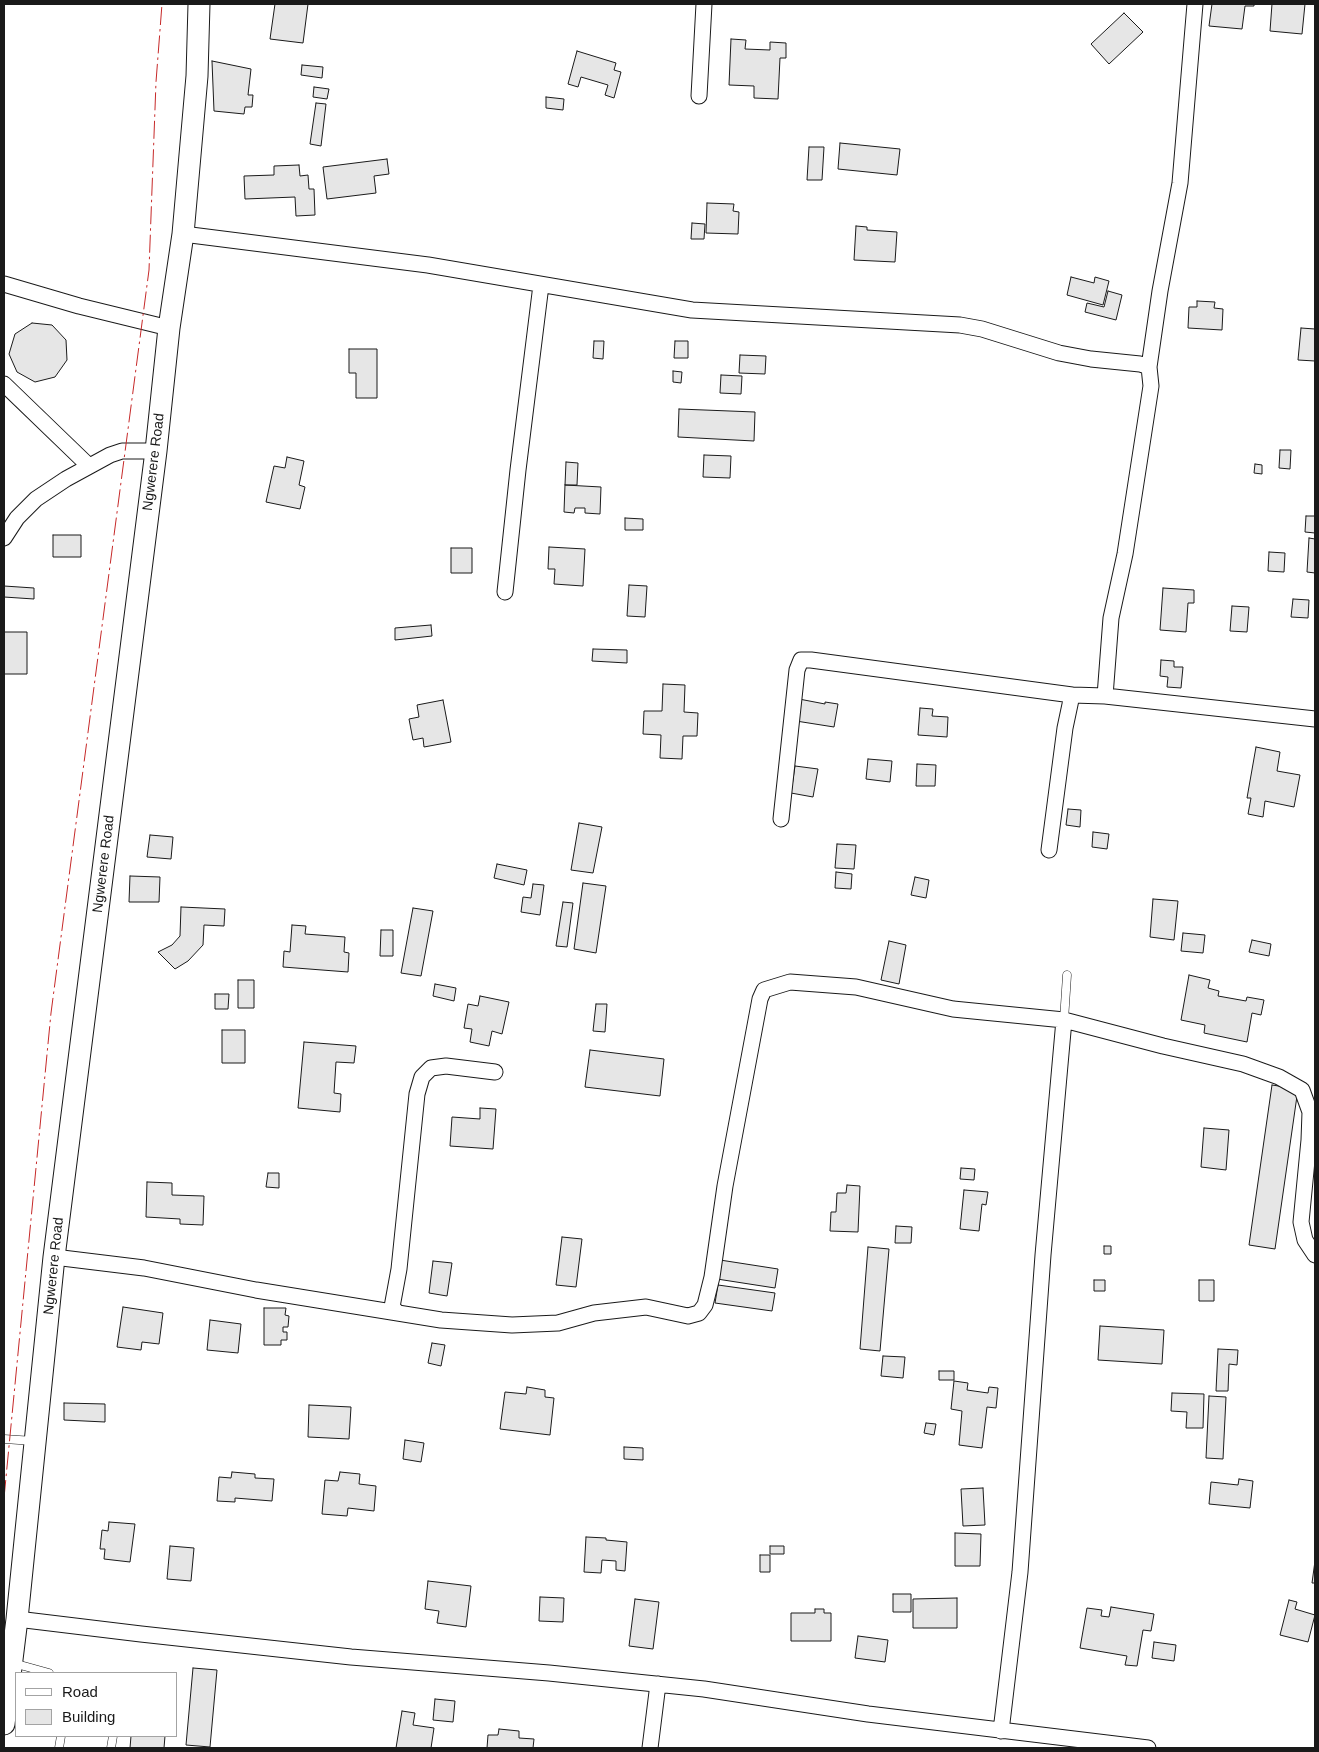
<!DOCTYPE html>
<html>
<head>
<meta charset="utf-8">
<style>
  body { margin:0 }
  #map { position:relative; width:1319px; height:1752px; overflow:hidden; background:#fff; font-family:Helvetica,sans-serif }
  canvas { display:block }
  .frame { position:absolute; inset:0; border:5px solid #1a1a1a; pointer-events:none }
  .legend { position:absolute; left:15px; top:1672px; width:162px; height:65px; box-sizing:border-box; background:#fff; border:1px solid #a3a3a3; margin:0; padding:6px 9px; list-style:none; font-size:15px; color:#1a1a1a }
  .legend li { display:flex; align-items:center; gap:10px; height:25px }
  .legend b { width:25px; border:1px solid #a3a3a3 }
</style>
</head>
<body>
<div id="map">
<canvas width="1319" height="1752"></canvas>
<div class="frame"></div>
<ul class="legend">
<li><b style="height:6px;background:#fff"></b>Road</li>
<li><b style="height:14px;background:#e6e6e6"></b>Building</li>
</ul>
</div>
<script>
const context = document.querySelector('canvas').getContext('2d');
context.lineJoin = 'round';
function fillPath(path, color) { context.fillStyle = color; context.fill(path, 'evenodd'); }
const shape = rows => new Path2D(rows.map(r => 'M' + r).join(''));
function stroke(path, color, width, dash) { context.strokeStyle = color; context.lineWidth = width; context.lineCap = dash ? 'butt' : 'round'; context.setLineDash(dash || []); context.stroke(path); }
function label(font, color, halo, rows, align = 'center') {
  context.font = font + ' Helvetica,sans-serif'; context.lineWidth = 4; context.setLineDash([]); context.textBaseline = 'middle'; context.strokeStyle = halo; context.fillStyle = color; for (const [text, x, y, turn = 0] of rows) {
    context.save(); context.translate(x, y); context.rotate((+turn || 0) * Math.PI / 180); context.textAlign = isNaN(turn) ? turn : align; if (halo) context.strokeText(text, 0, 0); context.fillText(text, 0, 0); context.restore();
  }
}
const building = shape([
  [275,4,308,4,303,43,270,39,275,4],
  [1212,4,1254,4,1254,6,1245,6,1242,29,1209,26,1212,4],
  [1272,4,1305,4,1302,34,1270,31,1272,4],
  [1124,13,1143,32,1109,64,1091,44,1124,13],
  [731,39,746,40,745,49,770,50,770,42,786,43,786,58,780,58,778,99,754,98,754,86,729,85,731,39],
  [577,51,616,63,614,70,621,72,614,98,605,95,608,85,581,77,578,87,568,84,577,51],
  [212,61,251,69,248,95,253,95,252,107,245,107,244,114,214,111,212,61],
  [302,65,323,67,322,78,301,75,302,65],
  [314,87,329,89,327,99,313,97,314,87],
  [546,97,564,99,563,110,546,108,546,97],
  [316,103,326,104,321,146,310,144,316,103],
  [840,143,900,149,897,175,838,169,840,143],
  [809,147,824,147,822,180,807,180,809,147],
  [387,159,389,174,374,176,376,193,327,199,323,167,387,159],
  [299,165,300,176,308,175,309,189,314,189,315,215,296,216,295,197,245,199,244,176,274,175,274,166,299,165],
  [707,203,734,204,733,211,739,212,738,234,706,233,707,203],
  [692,223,705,224,704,239,691,239,692,223],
  [856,226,867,227,867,230,897,232,895,262,854,260,856,226],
  [1071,277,1094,283,1095,277,1109,281,1103,305,1067,295,1071,277],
  [1108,291,1122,295,1116,320,1085,312,1087,303,1104,307,1108,291],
  [1197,301,1215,302,1214,308,1223,309,1222,330,1188,328,1189,307,1197,307,1197,301],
  [32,323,52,325,66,340,67,360,55,377,35,382,17,372,9,354,15,334,32,323],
  [1301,328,1315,329,1315,361,1298,360,1301,328],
  [594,341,604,341,603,359,593,358,594,341],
  [675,341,688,341,688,358,674,358,675,341],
  [349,349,377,349,377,398,356,398,356,373,349,373,349,349],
  [740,355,766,356,765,374,739,373,740,355],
  [673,371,682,372,681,383,673,382,673,371],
  [721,375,742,376,741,394,720,393,721,375],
  [679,409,755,412,754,441,678,437,679,409],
  [1280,450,1291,450,1290,469,1279,468,1280,450],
  [704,455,731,456,730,478,703,477,704,455],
  [287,457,304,461,299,485,305,487,300,509,266,502,274,466,285,468,287,457],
  [566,462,578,463,577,485,565,485,566,462],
  [1255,464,1262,465,1262,474,1254,473,1255,464],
  [565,485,601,487,600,514,585,513,585,508,575,508,574,513,564,512,565,485],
  [1306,516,1315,516,1315,533,1305,532,1306,516],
  [625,518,643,519,643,530,625,530,625,518],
  [53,535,81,535,81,557,53,557,53,535],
  [1309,538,1315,539,1315,573,1307,572,1309,538],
  [549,547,585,549,583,586,554,584,555,569,548,569,549,547],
  [451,548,472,548,472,573,451,573,451,548],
  [1269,552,1285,553,1284,572,1268,571,1269,552],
  [629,585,647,586,645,617,627,616,629,585],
  [4,586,34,588,34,599,4,597,4,586],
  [1163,588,1194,590,1194,603,1188,603,1186,632,1160,630,1163,588],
  [1293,599,1309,600,1308,618,1291,617,1293,599],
  [1232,606,1249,607,1247,632,1230,631,1232,606],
  [431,625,432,636,395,640,395,628,431,625],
  [4,632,27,632,27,674,4,674,4,632],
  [593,649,627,650,627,663,592,661,593,649],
  [1161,660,1174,661,1174,667,1183,667,1181,688,1167,687,1168,677,1160,676,1161,660],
  [663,684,685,685,684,712,698,713,697,736,683,736,682,759,660,758,661,735,643,734,644,711,662,711,663,684],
  [799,699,825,704,825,702,838,704,834,727,796,721,799,699],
  [443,700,451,742,424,747,423,738,413,740,409,719,419,717,417,705,443,700],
  [920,708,933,709,932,716,948,717,947,737,918,735,920,708],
  [1256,747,1280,752,1277,771,1300,775,1294,807,1265,801,1263,817,1248,814,1251,798,1247,798,1256,747],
  [868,759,892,761,890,782,866,779,868,759],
  [917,764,936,765,935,786,916,786,917,764],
  [795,766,818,769,813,797,791,793,795,766],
  [1068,809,1081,810,1080,827,1066,825,1068,809],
  [579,823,602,827,593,873,571,870,579,823],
  [1093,832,1109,834,1107,849,1092,847,1093,832],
  [150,835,173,837,171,859,147,857,150,835],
  [837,844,856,845,854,869,835,868,837,844],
  [497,864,527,870,524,885,494,878,497,864],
  [836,872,852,874,851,889,835,888,836,872],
  [130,876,160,877,159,902,129,902,130,876],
  [915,877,929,880,926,898,911,895,915,877],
  [583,883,606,886,596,953,574,949,583,883],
  [533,884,544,885,540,915,521,912,523,897,531,898,533,884],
  [1153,899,1178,901,1174,940,1150,937,1153,899],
  [563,902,573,903,567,947,556,946,563,902],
  [181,907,225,909,224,926,204,925,203,945,188,961,175,969,158,952,172,945,180,936,181,907],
  [413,908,433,911,421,976,401,973,413,908],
  [292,925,306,926,305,934,345,937,344,952,349,953,348,972,283,967,284,951,290,952,292,925],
  [381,930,393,930,393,956,380,956,381,930],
  [1183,933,1205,935,1203,953,1181,951,1183,933],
  [1252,940,1271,944,1269,956,1249,952,1252,940],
  [889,941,906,945,899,984,881,980,889,941],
  [1189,975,1210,980,1208,988,1219,991,1218,996,1246,1001,1247,997,1264,1000,1261,1015,1252,1013,1247,1042,1204,1033,1205,1025,1181,1020,1189,975],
  [238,980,254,980,254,1008,238,1008,238,980],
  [435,984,456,988,454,1001,433,996,435,984],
  [215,994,229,994,228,1009,215,1009,215,994],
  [480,996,509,1002,502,1034,492,1031,489,1046,470,1042,472,1029,464,1028,468,1004,478,1006,480,996],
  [596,1004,607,1004,605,1032,593,1031,596,1004],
  [222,1030,245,1030,245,1063,222,1063,222,1030],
  [304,1042,356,1046,354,1063,336,1062,334,1093,341,1094,340,1112,298,1108,304,1042],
  [590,1050,664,1059,660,1096,585,1087,590,1050],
  [1272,1085,1298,1089,1275,1249,1249,1245,1272,1085],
  [480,1108,496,1109,493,1149,450,1146,452,1117,480,1119,480,1108],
  [1204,1128,1229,1130,1226,1170,1201,1167,1204,1128],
  [961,1168,975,1169,974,1180,960,1179,961,1168],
  [268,1173,279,1173,279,1188,266,1187,268,1173],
  [147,1182,172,1183,172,1195,204,1196,203,1225,180,1224,180,1219,146,1217,147,1182],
  [847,1185,860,1186,858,1232,830,1231,831,1212,836,1212,837,1193,846,1193,847,1185],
  [964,1190,988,1192,986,1205,982,1204,979,1231,960,1229,964,1190],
  [896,1226,912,1227,911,1243,895,1243,896,1226],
  [562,1237,582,1239,576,1287,556,1285,562,1237],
  [1104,1246,1111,1246,1111,1254,1104,1254,1104,1246],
  [868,1247,889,1249,880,1351,860,1349,868,1247],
  [720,1260,778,1269,775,1288,717,1279,720,1260],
  [433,1261,452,1263,447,1296,429,1293,433,1261],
  [1094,1280,1105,1280,1105,1291,1094,1291,1094,1280],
  [1199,1280,1214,1280,1214,1301,1199,1301,1199,1280],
  [718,1285,775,1293,772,1311,715,1303,718,1285],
  [123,1307,163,1313,159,1344,142,1342,141,1350,117,1347,123,1307],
  [264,1308,286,1308,285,1315,289,1316,288,1327,283,1327,283,1332,287,1332,287,1340,281,1340,281,1345,264,1345,264,1308],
  [210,1320,241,1324,238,1353,207,1350,210,1320],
  [1100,1326,1164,1330,1162,1364,1098,1360,1100,1326],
  [432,1343,445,1345,441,1366,428,1363,432,1343],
  [1218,1349,1238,1350,1237,1365,1229,1364,1228,1391,1216,1391,1218,1349],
  [883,1356,905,1357,903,1378,881,1376,883,1356],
  [939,1371,954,1371,954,1380,939,1380,939,1371],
  [954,1381,968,1383,967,1390,988,1393,989,1387,998,1388,996,1408,987,1407,982,1448,959,1445,962,1411,951,1409,954,1381],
  [527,1387,545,1390,545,1397,554,1398,550,1435,500,1429,505,1392,526,1394,527,1387],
  [1172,1393,1204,1394,1203,1428,1186,1428,1187,1412,1171,1411,1172,1393],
  [1209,1396,1226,1397,1223,1459,1206,1458,1209,1396],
  [64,1403,105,1404,105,1422,64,1420,64,1403],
  [309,1405,351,1407,349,1439,308,1437,309,1405],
  [926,1423,936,1424,934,1435,924,1433,926,1423],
  [405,1440,424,1443,421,1462,403,1459,405,1440],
  [624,1447,643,1448,643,1460,624,1459,624,1447],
  [232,1472,255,1474,255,1478,274,1479,272,1501,235,1498,235,1502,217,1501,219,1477,231,1478,232,1472],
  [340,1472,360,1474,359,1484,376,1486,374,1511,348,1508,347,1516,322,1514,325,1480,338,1481,340,1472],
  [1239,1479,1253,1481,1250,1508,1209,1504,1211,1482,1238,1485,1239,1479],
  [983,1488,985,1525,963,1526,961,1489,983,1488],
  [109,1522,135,1524,130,1562,104,1559,105,1549,100,1549,102,1530,108,1531,109,1522],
  [955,1533,981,1534,980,1566,955,1566,955,1533],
  [586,1537,606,1538,606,1540,627,1542,625,1571,616,1570,616,1561,602,1560,601,1573,584,1572,586,1537],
  [170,1546,194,1548,191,1581,167,1579,170,1546],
  [770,1546,784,1546,784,1554,770,1554,770,1546],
  [760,1555,770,1555,770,1572,760,1572,760,1555],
  [1315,1561,1315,1583,1312,1583,1315,1561],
  [428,1581,471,1586,466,1627,437,1623,439,1611,425,1609,428,1581],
  [893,1594,911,1594,911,1612,893,1612,893,1594],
  [540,1597,564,1598,563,1622,539,1621,540,1597],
  [957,1598,957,1628,913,1628,913,1599,957,1598],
  [635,1599,659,1602,653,1649,629,1646,635,1599],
  [1289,1600,1297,1602,1295,1609,1315,1615,1308,1642,1280,1635,1289,1600],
  [1111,1607,1154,1614,1151,1631,1143,1630,1137,1666,1125,1665,1127,1656,1080,1648,1087,1608,1102,1610,1101,1616,1109,1617,1111,1607],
  [815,1609,824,1609,824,1613,831,1613,831,1641,791,1641,791,1613,815,1613,815,1609],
  [858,1636,888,1640,885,1662,855,1658,858,1636],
  [1154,1642,1176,1645,1174,1661,1152,1658,1154,1642],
  [193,1668,217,1670,210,1747,186,1745,193,1668],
  [435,1699,455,1701,453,1722,433,1720,435,1699],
  [402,1711,415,1713,413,1725,434,1728,431,1748,396,1748,402,1711],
  [499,1729,519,1731,519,1738,534,1739,533,1748,487,1748,488,1735,498,1735,499,1729],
  [131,1736,165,1736,164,1748,130,1748,131,1736]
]);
fillPath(building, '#e6e6e6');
stroke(building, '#1a1a1a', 1);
const service = shape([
  [1064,1020,1067,975],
  [4,1439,34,1441],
  [13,1663,49,1673],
  [59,1748,61,1736],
  [111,1748,113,1736]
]);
const minor = shape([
  [699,96,704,4],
  [183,234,428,265,692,310,960,325,982,329,1059,353,1091,359,1140,364,1149,367],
  [4,284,79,306,169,328],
  [4,384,89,466],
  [4,538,17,518,36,499,66,479,110,455,122,451,156,451],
  [505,592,518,470,541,285],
  [1105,696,1111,618,1125,554,1151,386,1149,367,1160,291,1180,183,1195,4],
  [781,819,797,670,801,660,811,660,1072,695],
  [1049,850,1065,728,1072,695,1105,696,1315,719],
  [54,1257,144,1268,256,1290,441,1320,512,1325,558,1323,594,1313,646,1307,688,1316,699,1313,705,1305,712,1277,725,1186,760,999,764,990,790,982,856,987,953,1009,1064,1020,1163,1046,1243,1064,1279,1077,1302,1090,1310,1112,1309,1140,1301,1222,1305,1240,1315,1255],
  [398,1313,392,1307,399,1269,417,1094,422,1077,431,1068,446,1066,495,1072],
  [17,1619,141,1634,351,1657,549,1673,704,1689,868,1714,1148,1748],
  [1001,1731,1020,1572,1043,1255,1064,1020],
  [650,1748,658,1684]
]);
const secondary = shape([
  [4,1724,17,1619,54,1257,156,451,169,328,183,234,197,76,199,4]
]);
stroke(service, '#1a1a1a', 9);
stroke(minor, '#1a1a1a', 17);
stroke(secondary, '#1a1a1a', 23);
stroke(service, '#fff', 8);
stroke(minor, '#fff', 15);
stroke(secondary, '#fff', 21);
stroke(shape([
  [4,1498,51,1013,149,270,156,82,162,4]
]), '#c62828', 1, [18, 4, 2.5, 4]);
label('14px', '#1a1a1a', '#fff', [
  ["Ngwerere Road",154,462,-83],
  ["Ngwerere Road",104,864,-83],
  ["Ngwerere Road",54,1266,-84]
]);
</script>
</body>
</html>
